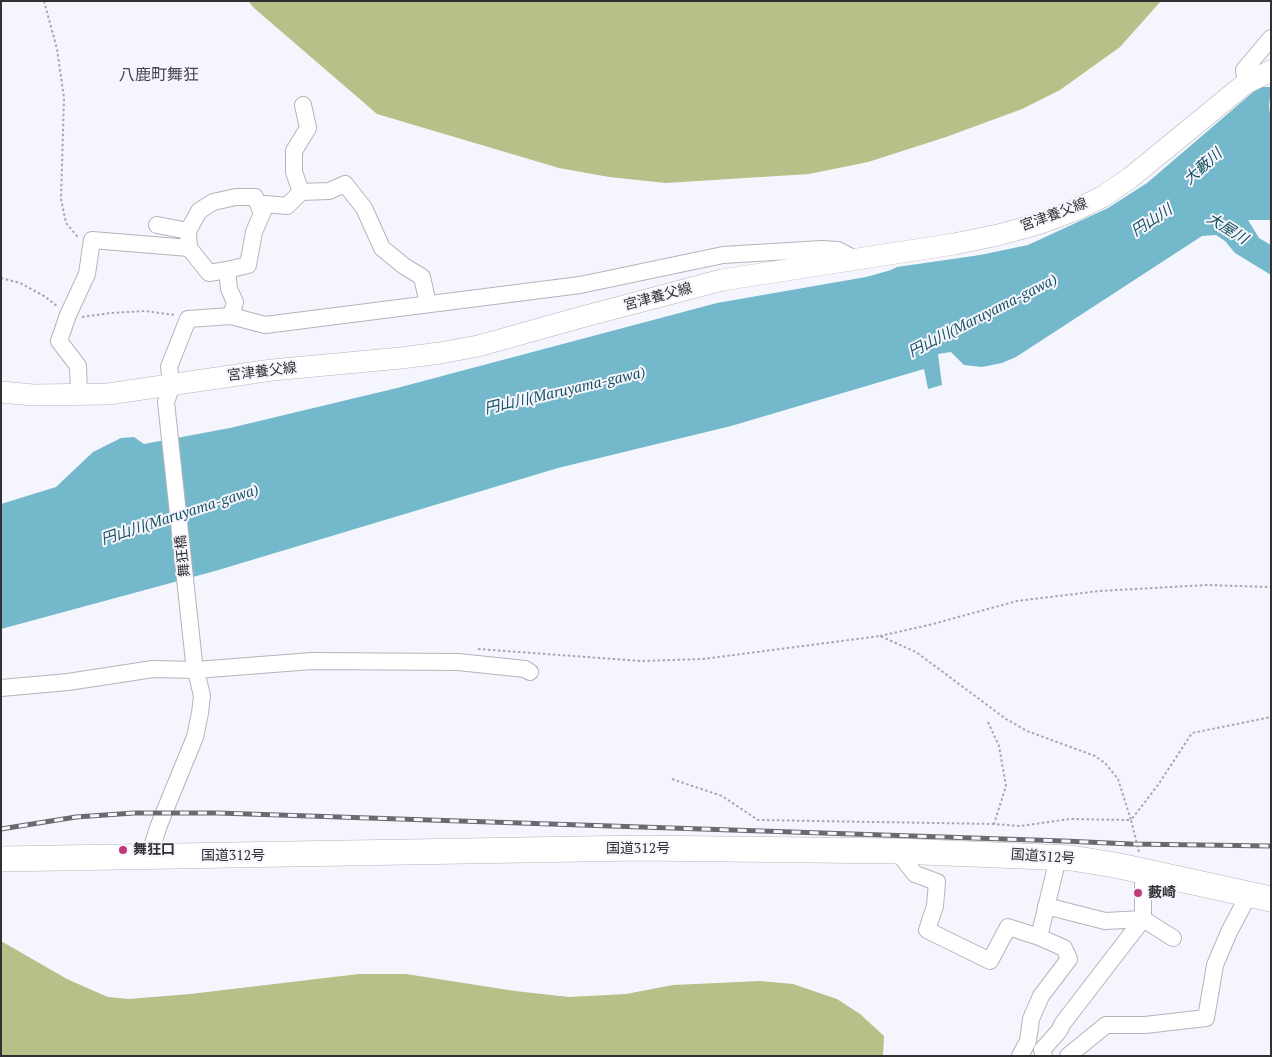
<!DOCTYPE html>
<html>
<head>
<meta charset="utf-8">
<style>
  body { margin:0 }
  #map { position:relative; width:1272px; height:1057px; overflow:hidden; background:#f5f5fd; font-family:"PT Serif",serif }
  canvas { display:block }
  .frame { position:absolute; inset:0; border:2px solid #313133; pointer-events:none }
</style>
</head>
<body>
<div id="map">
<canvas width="1272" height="1057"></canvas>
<div class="frame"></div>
</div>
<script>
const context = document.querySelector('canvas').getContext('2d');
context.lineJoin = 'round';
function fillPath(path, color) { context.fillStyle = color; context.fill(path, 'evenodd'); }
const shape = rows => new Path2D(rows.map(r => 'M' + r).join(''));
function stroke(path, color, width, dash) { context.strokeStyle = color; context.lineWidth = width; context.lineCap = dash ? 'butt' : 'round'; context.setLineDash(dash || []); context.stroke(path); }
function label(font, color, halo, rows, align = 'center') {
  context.font = font + ' "PT Serif","Noto Sans JP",serif'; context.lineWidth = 4; context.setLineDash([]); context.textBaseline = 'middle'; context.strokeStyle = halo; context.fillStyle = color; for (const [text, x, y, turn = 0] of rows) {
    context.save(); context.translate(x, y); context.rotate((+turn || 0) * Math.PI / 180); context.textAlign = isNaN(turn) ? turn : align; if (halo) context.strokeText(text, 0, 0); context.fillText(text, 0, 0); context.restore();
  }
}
fillPath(shape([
  [248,1,1161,1,1120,47,1060,90,1022,109,946,137,868,162,809,174,666,183,609,177,559,168,377,114,254,8],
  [1,941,67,979,94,991,108,997,129,999,190,994,359,974,406,974,515,991,569,997,626,994,673,985,760,981,793,984,837,999,860,1014,884,1036,883,1056,1,1056]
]), '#b6c089');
fillPath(shape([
  [1259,87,1271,87,1269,106,1271,122,1271,220,1248,220,1259,238,1271,245,1271,275,1235,253,1225,241,1216,235,1202,236,1016,357,1002,363,982,367,964,365,951,352,938,354,942,385,928,389,924,369,731,426,558,468,215,571,1,629,1,504,56,487,93,452,121,438,134,437,144,444,230,428,397,388,717,303,866,277,891,270,897,267,980,255,1028,245,1108,208,1147,183]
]), '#73b9cb');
const minor = shape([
  [1246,83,1244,70,1271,38],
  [301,192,294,172,294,151,308,128,303,105],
  [157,225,188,231],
  [189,248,188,231,199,211,213,202,236,197,255,197,262,213],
  [227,270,248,265,254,232,266,204,287,206,301,192,329,191,345,184,364,208,382,248,404,266,422,277,428,304],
  [79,395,78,366,59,341,68,315,87,274,92,240,189,248,209,273,227,270,229,289,235,302,231,316],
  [1,688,68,682,153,669,196,670,312,661,458,662,525,669,530,672],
  [897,851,915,874,937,882,935,906,927,930,990,961,1008,927,1039,937],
  [149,856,159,825,195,737,200,713,202,696,194,662,166,402,172,385,169,367,188,319,231,316,265,325,580,285,723,255,822,249,838,250,857,260],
  [1046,906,1105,921,1143,919,1173,938],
  [1020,1056,1028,1041,1031,1019,1041,996,1069,959,1064,948,1039,937,1058,858],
  [1044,1056,1042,1050,1059,1031,1063,1023,1143,919,1143,871],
  [1068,1056,1106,1025,1145,1025,1206,1018,1215,965,1229,932,1249,894]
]);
const major = shape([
  [1,392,33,395,108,394,272,370,401,358,440,353,478,346,582,317,722,280,954,244,998,235,1038,224,1073,211,1102,197,1130,178,1246,83,1271,71]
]);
const highway = shape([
  [1,859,639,848,897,851,1071,858,1115,865,1271,899]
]);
stroke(minor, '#b4b4bb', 18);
stroke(major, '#b4b4bb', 22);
stroke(highway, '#b4b4bb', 26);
stroke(shape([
  [44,1,57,49,64,98,61,199,66,223,77,236,80,237],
  [1,278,20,283,44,296,57,306],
  [82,317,111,313,145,311,175,315],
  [880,636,933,624,1017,601,1099,591,1207,585,1271,587],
  [478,649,641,661,703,659,880,636,916,652,1006,719,1027,731,1095,756,1105,763,1118,779,1131,820,1070,819,1020,826,994,824,1006,786,999,746,987,720],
  [672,779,722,796,758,820,994,824],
  [1139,852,1131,820,1158,785,1192,733,1271,717]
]), '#a7a7ac', 2, [2.5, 2.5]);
stroke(minor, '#fff', 16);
stroke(major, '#fff', 21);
stroke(highway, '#fff', 25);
const rail = shape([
  [1,829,76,817,134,813,218,813,1064,841,1131,844,1271,846]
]);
stroke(rail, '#6a6a6e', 5);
stroke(rail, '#f5f5fd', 3, [9]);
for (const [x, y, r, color] of [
  [123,850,5,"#c03a7b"],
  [1138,893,5,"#c03a7b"]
]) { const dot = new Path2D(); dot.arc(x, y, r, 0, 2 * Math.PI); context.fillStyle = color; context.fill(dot); stroke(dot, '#f5f5fd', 2); }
label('14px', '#313133', '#f5f5fd', [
  ["宮津養父線",1054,215,-20],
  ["宮津養父線",658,297,-15],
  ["宮津養父線",262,372,-7],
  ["舞狂橋",183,556,-96],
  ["国道312号",638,849],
  ["国道312号",233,856],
  ["国道312号",1043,857,4]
]);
label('bold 14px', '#313133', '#f5f5fd', [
  ["舞狂口",133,850],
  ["藪崎",1148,893]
], 'left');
label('italic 15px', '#15515f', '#f5f5fd', [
  ["大藪川",1203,167,-42],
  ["円山川",1152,221,-33],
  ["大屋川",1227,229,32],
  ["円山川(Maruyama-gawa)",983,316,-27],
  ["円山川(Maruyama-gawa)",565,391,-13],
  ["円山川(Maruyama-gawa)",180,515,-18]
]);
label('16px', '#46464c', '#f5f5fd', [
  ["八鹿町舞狂",159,75]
]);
</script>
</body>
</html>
